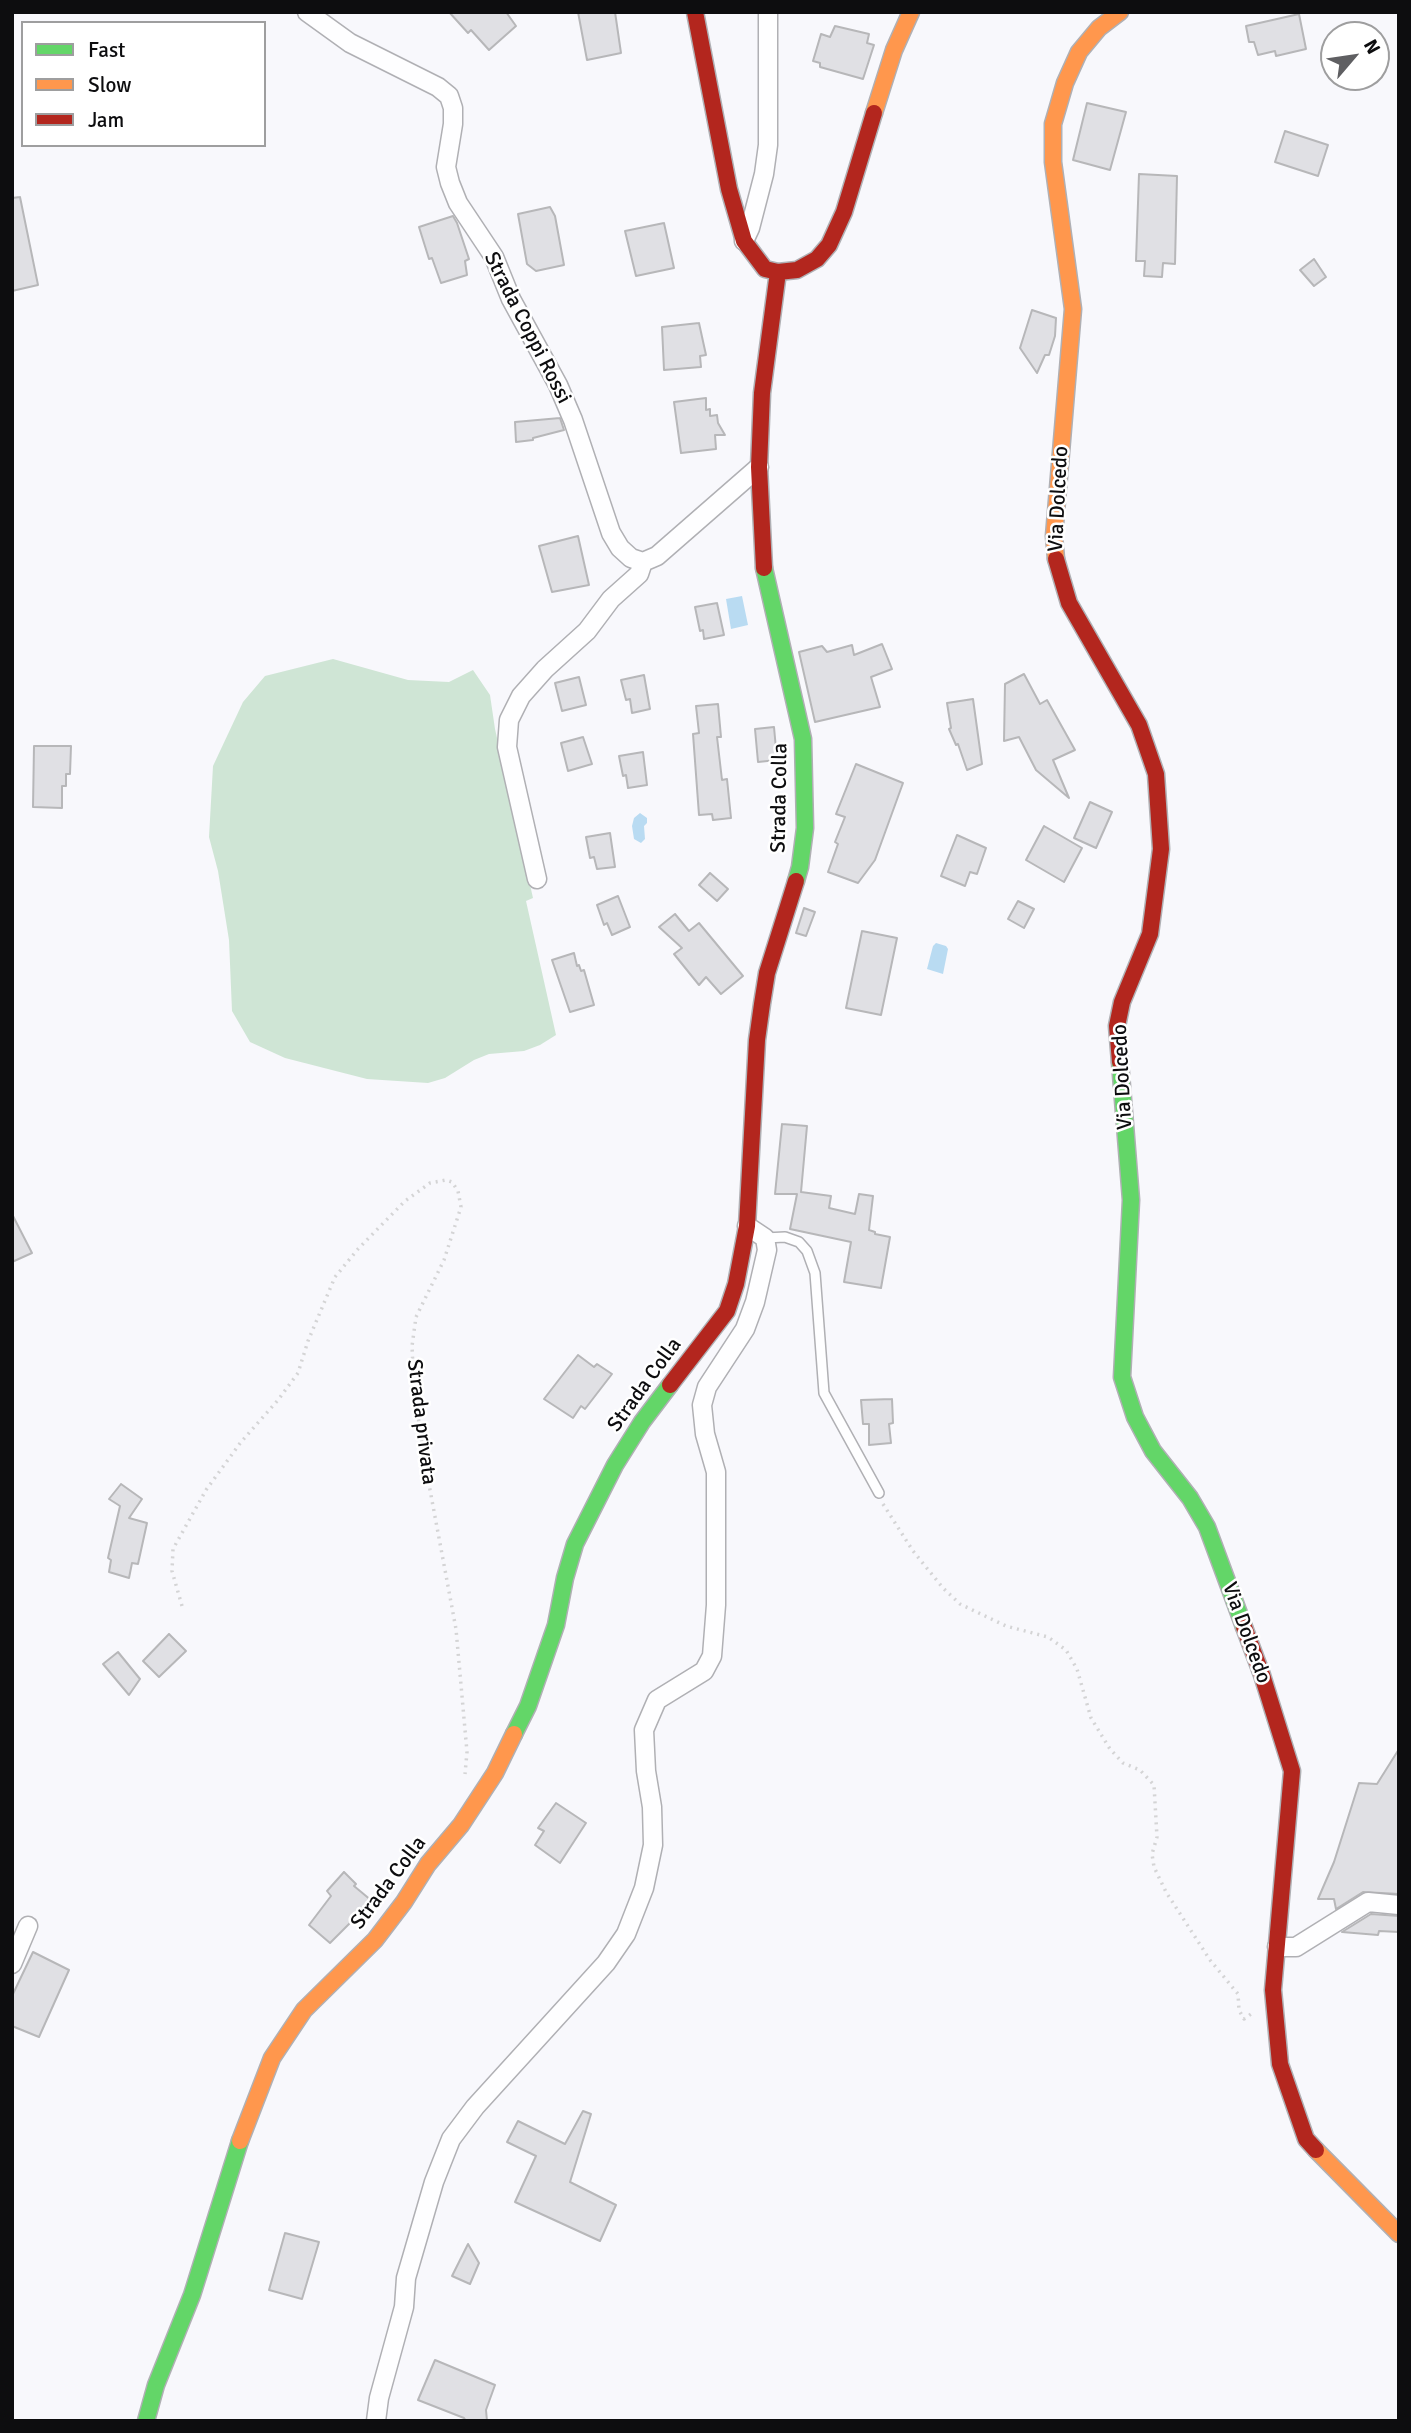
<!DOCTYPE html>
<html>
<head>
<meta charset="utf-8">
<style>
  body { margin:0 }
  #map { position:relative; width:1411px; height:2433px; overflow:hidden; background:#f8f8fc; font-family:Signika,sans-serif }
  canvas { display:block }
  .frame { position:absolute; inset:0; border:14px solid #0d0d0f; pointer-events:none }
  .legend { position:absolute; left:21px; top:21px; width:245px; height:126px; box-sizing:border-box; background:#fff; border:2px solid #9e9e9f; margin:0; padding:9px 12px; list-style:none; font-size:21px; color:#0d0d0f }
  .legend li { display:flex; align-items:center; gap:14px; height:35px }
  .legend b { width:35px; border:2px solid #9e9e9f }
  .north { position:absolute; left:1320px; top:21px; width:70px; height:70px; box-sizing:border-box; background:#fff; border:2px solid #9e9e9f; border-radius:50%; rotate:61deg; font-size:19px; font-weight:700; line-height:28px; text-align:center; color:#0d0d0f }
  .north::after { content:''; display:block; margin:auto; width:24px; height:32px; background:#5f5f62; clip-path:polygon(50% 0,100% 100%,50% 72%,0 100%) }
</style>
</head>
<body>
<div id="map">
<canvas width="1411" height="2433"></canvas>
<div class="frame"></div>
<ul class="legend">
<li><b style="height:9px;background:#63d668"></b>Fast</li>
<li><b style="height:9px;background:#ff974d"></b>Slow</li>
<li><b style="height:9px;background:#b3261e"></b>Jam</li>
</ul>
<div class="north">N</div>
</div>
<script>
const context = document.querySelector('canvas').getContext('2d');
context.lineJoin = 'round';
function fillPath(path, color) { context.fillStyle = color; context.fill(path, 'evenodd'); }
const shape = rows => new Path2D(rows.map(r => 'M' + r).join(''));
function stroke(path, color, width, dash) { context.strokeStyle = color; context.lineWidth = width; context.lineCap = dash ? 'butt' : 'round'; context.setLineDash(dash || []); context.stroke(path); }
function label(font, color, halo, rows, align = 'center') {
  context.font = font + ' Signika,sans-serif'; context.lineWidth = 5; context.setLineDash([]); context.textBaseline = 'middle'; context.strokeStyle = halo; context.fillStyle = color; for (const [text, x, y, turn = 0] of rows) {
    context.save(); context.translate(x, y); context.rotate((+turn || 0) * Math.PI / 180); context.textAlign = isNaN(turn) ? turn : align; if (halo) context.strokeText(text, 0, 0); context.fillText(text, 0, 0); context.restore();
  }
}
fillPath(shape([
  [333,659,408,680,449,682,473,670,490,695,495,729,533,898,526,901,556,1035,540,1045,524,1051,489,1054,474,1060,445,1078,428,1083,367,1079,285,1058,250,1042,232,1011,229,940,218,871,209,837,213,766,243,702,265,676]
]), '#cfe5d5');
fillPath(shape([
  [742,596,748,625,731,629,726,599],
  [640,813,647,818,647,823,644,826,645,839,641,843,634,839,632,826,634,818],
  [936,943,946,946,948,949,943,974,927,969,933,946]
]), '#b9dbf2');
const building = shape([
  [449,12,506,12,516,26,489,50,471,30,468,33,449,12],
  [578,12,615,12,621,53,587,60,578,12],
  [1299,14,1306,49,1276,56,1275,51,1258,55,1254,42,1249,42,1246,26,1299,14],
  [835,26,869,34,867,43,874,45,863,79,820,67,820,63,813,61,821,34,830,37,835,26],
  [1087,103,1126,112,1110,170,1073,160,1087,103],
  [1285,131,1328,145,1318,176,1275,162,1285,131],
  [1139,174,1177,176,1175,264,1163,263,1162,277,1144,276,1145,261,1136,261,1139,174],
  [20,197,38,285,12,291,12,198,20,197],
  [550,207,555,216,564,265,536,271,527,264,518,214,550,207],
  [453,216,457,223,469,259,465,261,467,275,441,283,432,258,429,259,419,227,453,216],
  [664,223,674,268,636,276,625,231,664,223],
  [1314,259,1326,277,1314,286,1300,270,1314,259],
  [1032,310,1056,318,1055,336,1049,355,1045,355,1037,373,1020,348,1032,310],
  [699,323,706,355,700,356,701,367,664,370,662,327,699,323],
  [706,398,706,410,710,409,710,416,717,415,718,423,725,435,715,435,716,449,681,453,674,402,706,398],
  [560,418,564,430,533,438,533,440,516,442,515,422,560,418],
  [578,536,589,585,552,592,539,546,578,536],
  [717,603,724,635,704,639,703,630,700,631,695,607,717,603],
  [882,644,892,669,871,677,880,707,815,722,799,652,822,646,827,652,852,645,854,655,882,644],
  [1024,674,1040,704,1047,700,1075,750,1053,760,1069,798,1036,770,1019,737,1004,741,1005,684,1024,674],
  [644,675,650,709,632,713,630,699,626,700,621,680,644,675],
  [579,677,586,705,562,711,555,683,579,677],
  [973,699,982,764,967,770,958,744,956,745,949,729,951,728,947,703,973,699],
  [718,704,721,737,717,737,722,780,727,779,731,818,713,820,712,814,699,815,693,734,699,733,696,706,718,704],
  [774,727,777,760,758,762,755,729,774,727],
  [583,737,592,764,568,771,561,743,583,737],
  [34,746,71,746,70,774,66,774,66,786,62,786,62,808,33,807,34,746],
  [643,752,647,785,628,788,626,775,623,776,619,756,643,752],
  [856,764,903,783,875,860,858,883,828,872,838,844,835,842,845,817,836,814,856,764],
  [1090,802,1112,812,1096,848,1074,838,1090,802],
  [1044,826,1082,848,1064,882,1026,860,1044,826],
  [610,833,615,867,597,869,594,857,590,858,586,837,610,833],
  [957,835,986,848,977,874,970,872,965,886,941,876,957,835],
  [710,873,728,889,717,901,699,885,710,873],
  [618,896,630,927,612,935,607,923,604,925,597,905,618,896],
  [1018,901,1034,909,1024,928,1008,919,1018,901],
  [804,908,815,912,806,936,796,933,804,908],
  [675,914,689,931,699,923,743,976,721,994,706,977,699,985,674,954,682,948,659,927,675,914],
  [862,931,897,938,881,1015,846,1008,862,931],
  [574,953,577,966,579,965,581,971,584,970,594,1005,570,1012,552,960,574,953],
  [782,1124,807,1126,801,1192,831,1196,829,1208,855,1214,859,1194,873,1196,869,1230,875,1232,875,1234,890,1237,881,1288,844,1282,851,1242,790,1229,797,1194,775,1194,782,1124],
  [12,1214,32,1253,12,1262,12,1214],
  [578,1355,594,1367,597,1364,612,1374,585,1409,581,1406,573,1418,544,1399,578,1355],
  [892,1399,893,1423,889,1424,891,1443,869,1445,869,1424,863,1424,861,1400,892,1399],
  [121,1484,142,1499,129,1518,147,1523,138,1564,132,1563,129,1578,109,1572,111,1560,108,1558,120,1506,109,1499,121,1484],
  [169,1634,186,1651,159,1677,143,1661,169,1634],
  [118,1652,140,1679,129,1695,103,1664,118,1652],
  [1399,1749,1399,1894,1363,1892,1336,1909,1334,1899,1318,1899,1334,1862,1359,1783,1377,1784,1399,1749],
  [556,1803,586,1823,560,1863,535,1845,544,1831,538,1828,556,1803],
  [344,1872,356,1884,354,1886,372,1901,330,1943,309,1925,331,1896,327,1891,344,1872],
  [1371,1914,1399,1916,1399,1932,1379,1931,1378,1935,1342,1932,1371,1914],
  [33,1952,69,1970,39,2037,12,2026,12,1996,33,1952],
  [583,2111,591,2114,570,2182,616,2205,600,2241,515,2202,536,2156,507,2142,518,2121,565,2144,583,2111],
  [285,2233,319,2242,302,2299,269,2290,285,2233],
  [468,2244,479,2263,470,2284,452,2276,468,2244],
  [435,2360,495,2385,486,2410,487,2421,466,2421,464,2418,418,2400,435,2360]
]);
fillPath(building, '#e0e0e4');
stroke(building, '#b7b7b9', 2);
const lane = shape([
  [765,1238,785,1237,799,1242,807,1251,815,1273,824,1393,879,1493]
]);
const street = shape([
  [307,12,350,43,438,87,449,96,453,108,453,124,446,167,450,183,458,203,494,257,511,299,558,385,573,420,611,533,620,548,631,558,643,562,657,556,759,467],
  [744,241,750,228,764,174,768,145,768,12],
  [537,879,507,747,509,720,521,696,545,669,587,631,611,599,639,574,643,562],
  [1277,1947,1296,1947,1368,1902,1399,1905],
  [12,1964,28,1926],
  [376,2421,379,2398,404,2307,406,2278,434,2182,451,2139,475,2107,606,1963,626,1934,644,1888,653,1845,652,1807,646,1771,644,1730,657,1700,704,1671,712,1656,716,1605,716,1472,705,1434,702,1405,707,1387,745,1329,755,1302,767,1250,765,1238,747,1226]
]);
const fast = shape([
  [764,568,803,739,805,828,800,867,796,881],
  [1120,1062,1131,1200,1122,1377,1135,1417,1153,1451,1190,1498,1207,1527,1244,1627],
  [514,1734,528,1706,556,1625,565,1578,575,1544,615,1465,642,1422,670,1385],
  [146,2421,156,2385,192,2295,240,2141]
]);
const slow = shape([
  [874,113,894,50,911,12],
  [1056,559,1054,536,1073,309,1053,162,1053,124,1065,83,1079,52,1099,28,1120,12],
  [240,2141,272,2058,304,2010,375,1940,404,1902,428,1864,461,1825,495,1773,514,1734],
  [1316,2150,1399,2234]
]);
const jam = shape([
  [695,12,729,189,744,241,765,269,778,272,797,270,817,259,829,245,844,212,874,113],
  [1056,559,1069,603,1139,725,1156,774,1161,849,1150,934,1122,1002,1117,1026,1120,1062],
  [764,568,759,467,762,393,778,272],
  [670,1385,727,1311,736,1284,747,1226,757,1040,762,1004,767,973,796,881],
  [1244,1627,1262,1675,1292,1771,1273,1990,1280,2064,1306,2139,1316,2150]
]);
stroke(lane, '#b0b0b4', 12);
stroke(street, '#b0b0b4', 21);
stroke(fast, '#b0b0b4', 19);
stroke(slow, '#b0b0b4', 19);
stroke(jam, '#b0b0b4', 19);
stroke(shape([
  [883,1504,913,1551,943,1588,960,1604,1006,1626,1048,1637,1066,1650,1077,1669,1091,1718,1110,1749,1123,1763,1140,1770,1154,1785,1157,1837,1152,1854,1154,1867,1166,1892,1210,1960,1238,1994,1239,2010,1244,2019,1251,2014],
  [182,1606,172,1571,173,1549,206,1490,241,1442,278,1400,298,1373,308,1341,335,1277,358,1249,405,1201,430,1183,446,1180,452,1182,458,1191,461,1207,444,1260,416,1317,412,1346,414,1389,425,1463,456,1629,467,1752,465,1774]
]), '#d4d4d5', 3.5, [2, 5]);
stroke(lane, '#fefeff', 9);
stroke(street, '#fefeff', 18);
stroke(fast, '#63d668', 16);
stroke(slow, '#ff974d', 16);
stroke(jam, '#b3261e', 16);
label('21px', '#0d0d0f', '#fff', [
  ["Strada Coppi Rossi",527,328,63],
  ["Via Dolcedo",1059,499,-87],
  ["Strada Colla",780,798,-89],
  ["Via Dolcedo",1123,1077,-93],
  ["Strada Colla",645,1385,-54],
  ["Strada privata",421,1422,83],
  ["Via Dolcedo",1246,1633,70],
  ["Strada Colla",389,1883,-53]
]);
</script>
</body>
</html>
